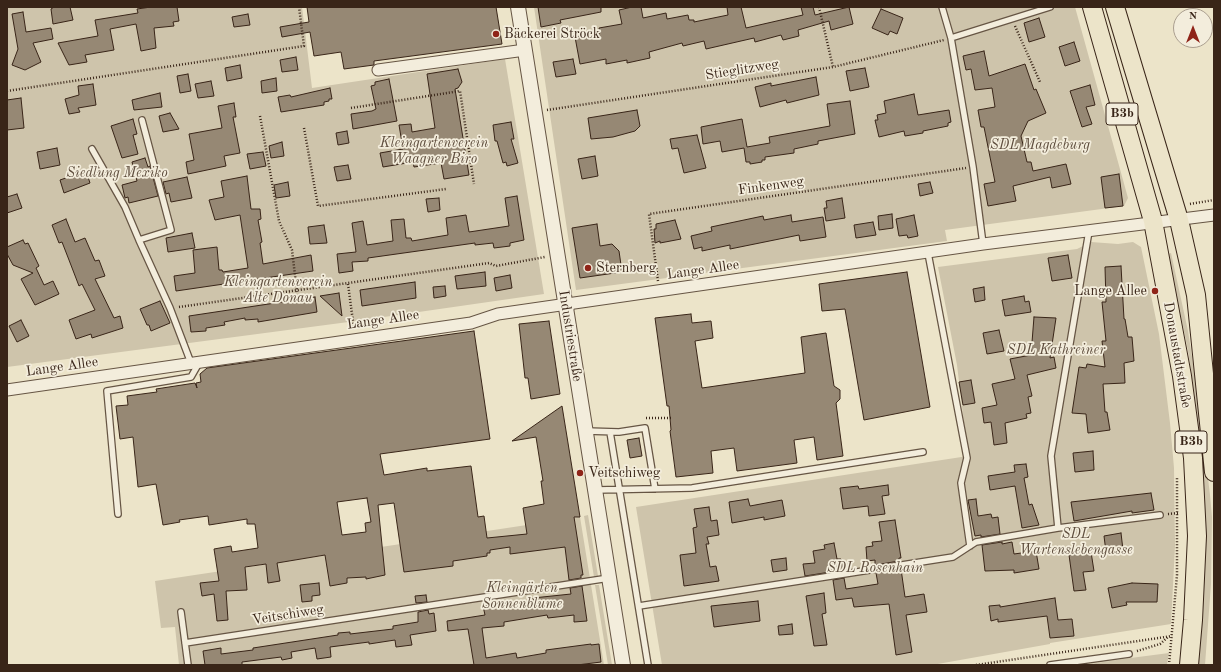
<!DOCTYPE html>
<html>
<head>
<meta charset="utf-8">
<style>
  body { margin:0 }
  #map { position:relative; width:1221px; height:672px; overflow:hidden; background:#ece4c9; font-family:"Old Standard TT",serif }
  canvas { display:block }
  .frame { position:absolute; inset:0; border:8px solid #392518; pointer-events:none }
  .north { position:absolute; left:1173px; top:8px; width:40px; height:40px; box-sizing:border-box; background:#f3eddc; border:1px solid #a99d8e; border-radius:50%; rotate:0deg; font-size:11px; font-weight:700; line-height:16px; text-align:center; color:#392518 }
  .north::after { content:''; display:block; margin:auto; width:14px; height:18px; background:#8f2418; clip-path:polygon(50% 0,100% 100%,50% 72%,0 100%) }
</style>
</head>
<body>
<div id="map">
<canvas width="1221" height="672"></canvas>
<div class="frame"></div>
<div class="north">N</div>
</div>
<script>
const context = document.querySelector('canvas').getContext('2d');
context.lineJoin = 'round';
function fillPath(path, color) { context.fillStyle = color; context.fill(path, 'evenodd'); }
const shape = rows => new Path2D(rows.map(r => 'M' + r).join(''));
function stroke(path, color, width, dash) { context.strokeStyle = color; context.lineWidth = width; context.lineCap = dash ? 'butt' : 'round'; context.setLineDash(dash || []); context.stroke(path); }
function label(font, color, halo, rows, align = 'center') {
  context.font = font + ' "Old Standard TT",serif'; context.lineWidth = 3.5; context.setLineDash([]); context.textBaseline = 'middle'; context.strokeStyle = halo; context.fillStyle = color; for (const [text, x, y, turn = 0] of rows) {
    context.save(); context.translate(x, y); context.rotate((+turn || 0) * Math.PI / 180); context.textAlign = isNaN(turn) ? turn : align; if (halo) context.strokeText(text, 0, 0); context.fillText(text, 0, 0); context.restore();
  }
}
fillPath(shape([
  [7,7,302,7,312,88,505,59,544,294,356,321,7,367],
  [534,7,1075,7,1128,198,1124,206,945,230,947,241,576,290],
  [1091,242,1118,244,1133,242,1141,247,1159,334,1170,423,1174,468,1175,546,1171,624,1050,643,1050,644,932,665,662,665,636,507,968,456,957,365,938,267,1077,249],
  [1171,253,1188,331,1199,402,1210,495,1212,517,1211,584,1205,665,1198,665,1203,593,1201,459,1195,399,1188,351,1168,254],
  [588,515,598,576,594,577,584,516],
  [580,517,604,665,179,665,175,627,161,628,155,581],
  [595,585,599,585,612,665,608,665],
  [1169,653,1167,665,1083,665,1123,659]
]), '#cec4ab');
const building = shape([
  [54,7,70,7,73,20,53,24,51,9,54,7],
  [151,7,177,7,179,21,173,22,174,26,154,28,156,48,141,51,136,24,110,29,114,50,85,55,87,62,69,65,58,43,98,36,95,20,138,13,137,9,151,7],
  [307,7,496,7,502,44,374,61,374,65,344,69,341,52,314,56,310,32,282,37,280,27,309,22,307,7],
  [538,7,601,7,601,12,560,20,561,23,541,27,538,7],
  [632,7,641,7,643,18,666,13,667,19,688,15,689,20,694,20,694,22,728,15,727,7,741,7,746,28,803,15,801,7,813,7,815,15,849,7,853,24,831,30,829,21,798,30,799,36,783,40,781,35,755,42,754,38,706,49,704,41,683,46,682,43,649,52,650,58,627,63,627,60,606,64,606,59,580,64,575,37,600,33,599,28,622,24,619,10,632,7],
  [881,9,903,18,897,34,890,31,888,35,872,28,881,9],
  [23,12,26,32,51,28,53,39,33,43,41,62,25,70,12,65,18,49,12,14,23,12],
  [248,14,250,25,234,27,232,17,248,14],
  [1039,18,1045,37,1029,42,1024,23,1039,18],
  [1074,42,1080,61,1065,66,1059,47,1074,42],
  [984,51,989,76,1025,64,1034,90,1036,89,1046,113,1028,121,1021,136,1027,162,1031,162,1033,171,1066,164,1071,184,1052,188,1050,177,1013,186,1016,201,988,206,984,184,995,182,984,127,981,127,978,110,995,107,992,88,975,90,971,69,966,70,963,56,984,51],
  [296,57,298,70,282,72,280,60,296,57],
  [573,59,576,74,556,77,553,62,573,59],
  [240,65,242,78,227,81,225,68,240,65],
  [865,68,869,87,850,91,846,71,865,68],
  [458,69,462,82,458,88,455,89,469,175,444,179,441,163,414,167,413,162,383,167,380,153,403,149,399,125,411,124,412,132,435,128,427,74,458,69],
  [188,74,191,91,180,93,177,76,188,74],
  [816,77,819,95,787,103,786,100,760,107,755,87,771,83,771,86,816,77],
  [276,78,277,91,262,93,261,81,276,78],
  [389,79,397,121,353,129,351,114,372,111,376,109,371,86,375,85,375,82,389,79],
  [211,81,214,96,198,98,195,84,211,81],
  [93,84,96,105,78,108,80,112,69,114,65,99,79,95,78,86,93,84],
  [1090,85,1095,105,1086,107,1092,124,1082,127,1070,91,1090,85],
  [330,88,332,99,329,99,329,101,324,102,324,105,281,112,278,97,290,95,291,97,330,88],
  [160,93,162,107,134,110,132,100,160,93],
  [914,94,918,115,949,110,951,122,948,123,948,126,923,131,923,133,905,136,904,131,879,137,875,120,878,120,877,115,886,113,884,101,914,94],
  [21,98,24,128,7,130,7,100,21,98],
  [850,101,855,134,818,141,818,144,794,149,794,153,765,157,765,160,762,160,762,162,750,164,750,162,746,162,744,148,722,152,720,141,703,144,701,127,742,119,747,147,770,143,769,137,830,126,827,104,850,101],
  [234,103,236,117,233,117,240,153,224,156,226,166,188,174,186,162,194,160,189,134,222,128,218,106,234,103],
  [637,110,640,126,635,131,613,137,591,139,588,118,637,110],
  [170,113,179,129,163,132,159,116,170,113],
  [133,119,137,134,133,135,138,154,122,158,111,126,133,119],
  [511,122,514,139,511,139,518,163,507,166,506,162,503,163,497,141,495,141,493,125,511,122],
  [347,131,349,143,338,145,336,133,347,131],
  [697,135,706,168,684,173,678,148,672,149,670,139,697,135],
  [282,142,284,156,271,158,269,146,282,142],
  [57,148,60,165,40,169,37,152,57,148],
  [263,152,266,166,250,169,247,154,263,152],
  [595,156,598,176,582,179,578,159,595,156],
  [145,158,148,167,150,166,158,196,129,203,128,197,125,198,122,185,137,181,132,162,145,158],
  [348,165,351,179,337,181,334,167,348,165],
  [86,171,90,183,64,193,60,180,86,171],
  [1119,174,1123,206,1105,208,1101,177,1119,174],
  [247,176,251,209,260,209,261,219,258,220,262,242,260,243,263,264,311,255,313,271,176,291,174,276,195,273,193,250,217,247,219,270,222,270,223,272,248,268,240,215,215,220,209,200,224,197,221,181,247,176],
  [187,177,192,198,171,202,169,193,166,194,163,182,187,177],
  [288,182,290,196,276,198,274,185,288,182],
  [930,182,933,193,920,196,918,184,930,182],
  [17,194,22,208,7,213,7,197,17,194],
  [517,196,524,240,510,243,510,246,494,248,493,243,475,245,475,243,368,258,368,261,352,262,353,271,339,273,337,254,356,252,352,223,363,221,367,245,393,241,391,220,404,219,406,238,411,238,412,241,448,235,446,218,466,215,469,232,509,226,505,198,517,196],
  [439,198,440,210,428,212,426,199,439,198],
  [842,198,845,218,826,221,824,208,827,208,826,201,842,198],
  [892,214,893,228,879,230,878,216,892,214],
  [791,215,792,222,823,217,826,237,800,241,799,235,730,249,730,245,702,251,702,247,694,249,691,236,712,231,711,227,763,216,764,220,791,215],
  [914,215,918,236,908,238,907,235,899,236,896,219,914,215],
  [66,219,75,242,85,238,95,261,99,260,105,276,95,279,114,318,120,316,123,328,92,338,91,334,76,339,69,320,95,310,82,284,79,286,69,260,62,242,59,243,52,225,66,219],
  [675,220,681,239,660,243,660,241,655,243,654,229,656,229,656,224,675,220],
  [873,222,876,235,856,238,854,225,873,222],
  [597,224,600,246,612,244,619,251,622,272,580,278,572,228,597,224],
  [324,225,327,243,310,244,308,227,324,225],
  [192,233,195,248,168,252,166,238,192,233],
  [23,240,25,244,28,243,39,266,36,268,44,285,53,281,59,294,35,305,21,279,33,273,13,265,7,254,7,247,23,240],
  [1068,255,1072,278,1052,281,1048,258,1068,255],
  [1121,266,1124,319,1125,319,1128,337,1132,337,1134,361,1124,363,1125,383,1103,384,1105,412,1107,412,1110,430,1088,433,1086,414,1072,413,1079,367,1086,368,1087,364,1105,367,1102,341,1106,341,1102,302,1106,302,1105,267,1121,266],
  [485,272,486,286,457,289,455,276,485,272],
  [907,272,930,407,864,420,845,309,822,311,819,284,907,272],
  [510,275,512,288,496,291,494,278,510,275],
  [415,282,416,298,362,306,360,290,415,282],
  [445,286,446,296,434,298,433,287,445,286],
  [984,287,985,300,975,302,973,289,984,287],
  [339,293,342,316,320,296,339,293],
  [1024,296,1025,302,1029,301,1031,312,1005,316,1002,300,1024,296],
  [315,297,317,312,258,322,258,319,245,320,245,318,224,322,225,325,206,328,206,331,191,332,189,316,315,297],
  [160,301,170,323,151,331,149,325,147,325,140,309,160,301],
  [691,314,692,323,711,321,713,338,695,341,702,388,805,373,801,337,826,333,834,386,840,390,840,399,836,403,843,456,817,460,814,437,794,440,797,463,737,471,734,448,711,451,713,473,676,477,670,431,671,430,669,406,667,406,655,318,691,314],
  [1034,317,1056,318,1050,358,1054,357,1056,368,1027,375,1032,396,1028,397,1031,413,1026,414,1027,418,1005,423,1007,443,994,445,991,422,984,423,982,408,997,405,992,384,1015,379,1010,359,1031,355,1034,317],
  [21,320,29,336,17,342,9,326,21,320],
  [549,321,560,394,531,399,528,378,525,378,519,324,549,321],
  [999,330,1004,351,987,354,983,333,999,330],
  [474,331,490,439,380,454,384,475,427,468,427,471,471,466,478,517,484,516,487,538,527,534,523,508,544,504,541,481,543,481,536,437,512,441,562,406,580,517,574,517,583,575,581,575,581,578,569,580,565,547,510,554,510,547,490,550,490,553,487,553,487,556,453,561,453,566,404,572,394,503,378,505,385,575,366,579,366,577,347,578,347,583,330,586,325,555,277,563,280,581,268,583,266,564,245,567,247,590,226,591,228,620,217,621,214,594,202,596,200,583,219,581,214,549,231,546,232,552,258,548,255,524,247,524,247,519,209,525,208,516,179,520,180,522,163,525,156,484,138,487,133,437,120,439,116,406,128,405,127,396,157,392,156,389,195,383,197,388,196,383,201,382,200,374,207,368,474,331],
  [367,498,371,522,365,523,366,532,342,535,337,502,367,498],
  [971,380,975,403,963,405,959,382,971,380],
  [639,438,642,456,630,458,627,440,639,438],
  [1093,451,1094,470,1075,472,1073,453,1093,451],
  [1026,464,1028,477,1024,478,1029,505,1032,504,1039,525,1022,528,1015,486,990,490,988,476,1015,472,1014,465,1026,464],
  [888,485,889,495,882,496,885,514,869,516,868,506,843,509,840,488,858,486,859,489,888,485],
  [1151,493,1154,510,1132,513,1132,511,1074,521,1071,502,1151,493],
  [748,499,750,506,782,500,785,516,764,520,764,517,732,523,729,502,748,499],
  [976,499,978,516,991,514,992,518,998,517,1000,534,981,537,981,535,975,536,968,500,976,499],
  [709,507,711,521,717,520,719,535,707,537,709,544,706,544,710,567,716,566,719,581,684,586,680,555,696,553,693,528,697,527,694,509,709,507],
  [895,520,901,558,899,558,899,561,875,565,875,560,867,561,866,547,873,546,872,542,882,541,879,522,895,520],
  [1121,533,1123,550,1106,552,1104,536,1121,533],
  [1002,542,1002,544,1012,542,1014,554,1036,551,1039,569,1014,573,1014,570,985,571,982,545,1002,542],
  [834,543,837,559,841,559,843,570,805,576,803,564,815,563,813,551,825,549,824,545,834,543],
  [1091,552,1094,571,1083,572,1086,590,1074,591,1069,555,1091,552],
  [786,558,787,570,773,572,771,560,786,558],
  [901,569,905,597,924,594,927,612,906,615,912,652,896,655,889,604,854,607,852,598,836,600,833,580,844,578,846,589,878,584,876,573,901,569],
  [319,583,320,595,312,596,312,601,302,602,300,585,319,583],
  [1132,583,1158,584,1157,602,1126,602,1127,605,1112,608,1108,588,1132,583],
  [582,586,587,621,574,622,574,615,548,618,547,615,504,622,504,626,482,628,486,658,516,653,517,658,546,653,546,650,591,644,591,645,599,644,601,662,577,665,474,665,468,629,448,631,447,621,485,615,483,606,502,604,502,608,534,603,533,598,571,594,570,588,582,586],
  [824,593,826,613,822,614,827,645,814,646,806,596,824,593],
  [426,595,427,602,416,603,415,596,426,595],
  [1055,598,1058,620,1072,619,1074,636,1050,638,1047,616,998,622,998,619,991,621,989,606,1000,605,1000,607,1055,598],
  [758,601,760,621,714,627,711,606,758,601],
  [428,610,429,614,434,613,436,631,410,635,412,645,396,647,395,640,369,644,369,642,330,647,331,657,317,659,315,648,291,652,292,658,282,660,281,657,242,662,242,665,205,665,203,651,221,648,221,654,253,650,253,648,338,635,338,633,350,632,350,634,393,629,393,626,418,622,418,612,428,610],
  [792,624,793,634,779,635,778,626,792,624]
]);
fillPath(building, '#968874');
stroke(building, '#392518', 1);
const service = shape([
  [942,7,951,38,973,167,983,244],
  [951,38,1050,7],
  [142,120,171,230,139,240,170,308,191,363],
  [92,149,125,207,139,240],
  [928,253,967,458,961,483,970,546],
  [586,431,619,432,645,428,655,489],
  [610,432,648,665],
  [596,490,692,488,923,452],
  [118,514,107,391,191,377,199,363],
  [1058,528,1051,456,1089,231],
  [639,606,953,557,976,542,1058,528,1160,515],
  [181,612,188,665],
  [185,643,609,578],
  [1050,665,1129,654]
]);
const minor = shape([
  [378,70,525,50],
  [7,390,471,323,498,314,983,244,1214,215]
]);
const tertiary = shape([
  [518,7,623,665]
]);
const primary = shape([
  [1092,7,1153,221,1182,376,1193,458,1197,536,1193,620,1189,665],
  [1115,7,1179,220,1196,295,1214,472]
]);
stroke(service, '#654', 8);
stroke(minor, '#654', 13);
stroke(tertiary, '#654', 16);
stroke(primary, '#392518', 20);
stroke(shape([
  [819,7,833,67],
  [1015,26,1040,82],
  [7,91,304,46,299,7],
  [351,108,460,91,474,184],
  [547,110,833,67,944,40],
  [260,116,279,221,292,250,297,292],
  [304,128,318,206,446,189],
  [1190,204,1214,200],
  [658,281,649,214,966,168],
  [348,284,354,329],
  [179,307,489,263,496,266,545,257],
  [646,418,672,418],
  [1168,514,1178,513],
  [1137,651,1160,644,1168,637],
  [976,665,1172,636],
  [1169,665,1177,575,1177,478]
]), '#392518', 2.5, [1, 2]);
stroke(service, '#f3eddc', 5.5);
stroke(minor, '#f3eddc', 11);
stroke(tertiary, '#f3eddc', 14);
stroke(primary, '#ece4c9', 18);
for (const [x, y, r, color] of [
  [496,34,4,"#8f2418"],
  [588,268,4,"#8f2418"],
  [1155,291,4,"#8f2418"],
  [580,473,4,"#8f2418"]
]) { const dot = new Path2D(); dot.arc(x, y, r, 0, 2 * Math.PI); context.fillStyle = color; context.fill(dot); stroke(dot, '#f3eddc', 1.5); }
for (const [x, y, w] of [
  [1122,114,32],
  [1191,442,32]
]) { const box = new Path2D(); box.roundRect(x - w / 2, y - 11, w, 22, 3); context.fillStyle = '#f3eddc'; context.fill(box); stroke(box, '#392518', 1); }
label('bold 13px', '#392518', null, [
  ["B3b",1122,114],
  ["B3b",1191,442]
]);
label('14px', '#392518', '#f3eddc', [
  ["Bäckerei Ströck",504,34],
  ["Sternberg",596,268],
  ["Lange Allee",1147,291,"right"],
  ["Veitschiweg",588,473]
], 'left');
label('14px', '#392518', '#f3eddc', [
  ["Stieglitzweg",742,70,-9],
  ["Finkenweg",771,186,-8],
  ["Lange Allee",703,270,-8],
  ["Lange Allee",383,320,-8],
  ["Industriestraße",570,336,81],
  ["Donaustadtstraße",1177,355,80],
  ["Lange Allee",62,367,-8],
  ["Veitschiweg",288,615,-9]
]);
label('italic 14px', '#5e4d3d', '#f3eddc', [
  ["Kleingartenverein",434,143],
  ["Waagner Biro",434,159],
  ["SDL Magdeburg",1040,145],
  ["Siedlung Mexiko",117,173],
  ["Kleingartenverein",278,282],
  ["Alte Donau",278,298],
  ["SDL Kathreiner",1056,350],
  ["SDL",1076,534],
  ["Wartenslebengasse",1076,550],
  ["SDL Rosenhain",875,568],
  ["Kleingärten",522,588],
  ["Sonnenblume",522,604]
]);
</script>
</body>
</html>
